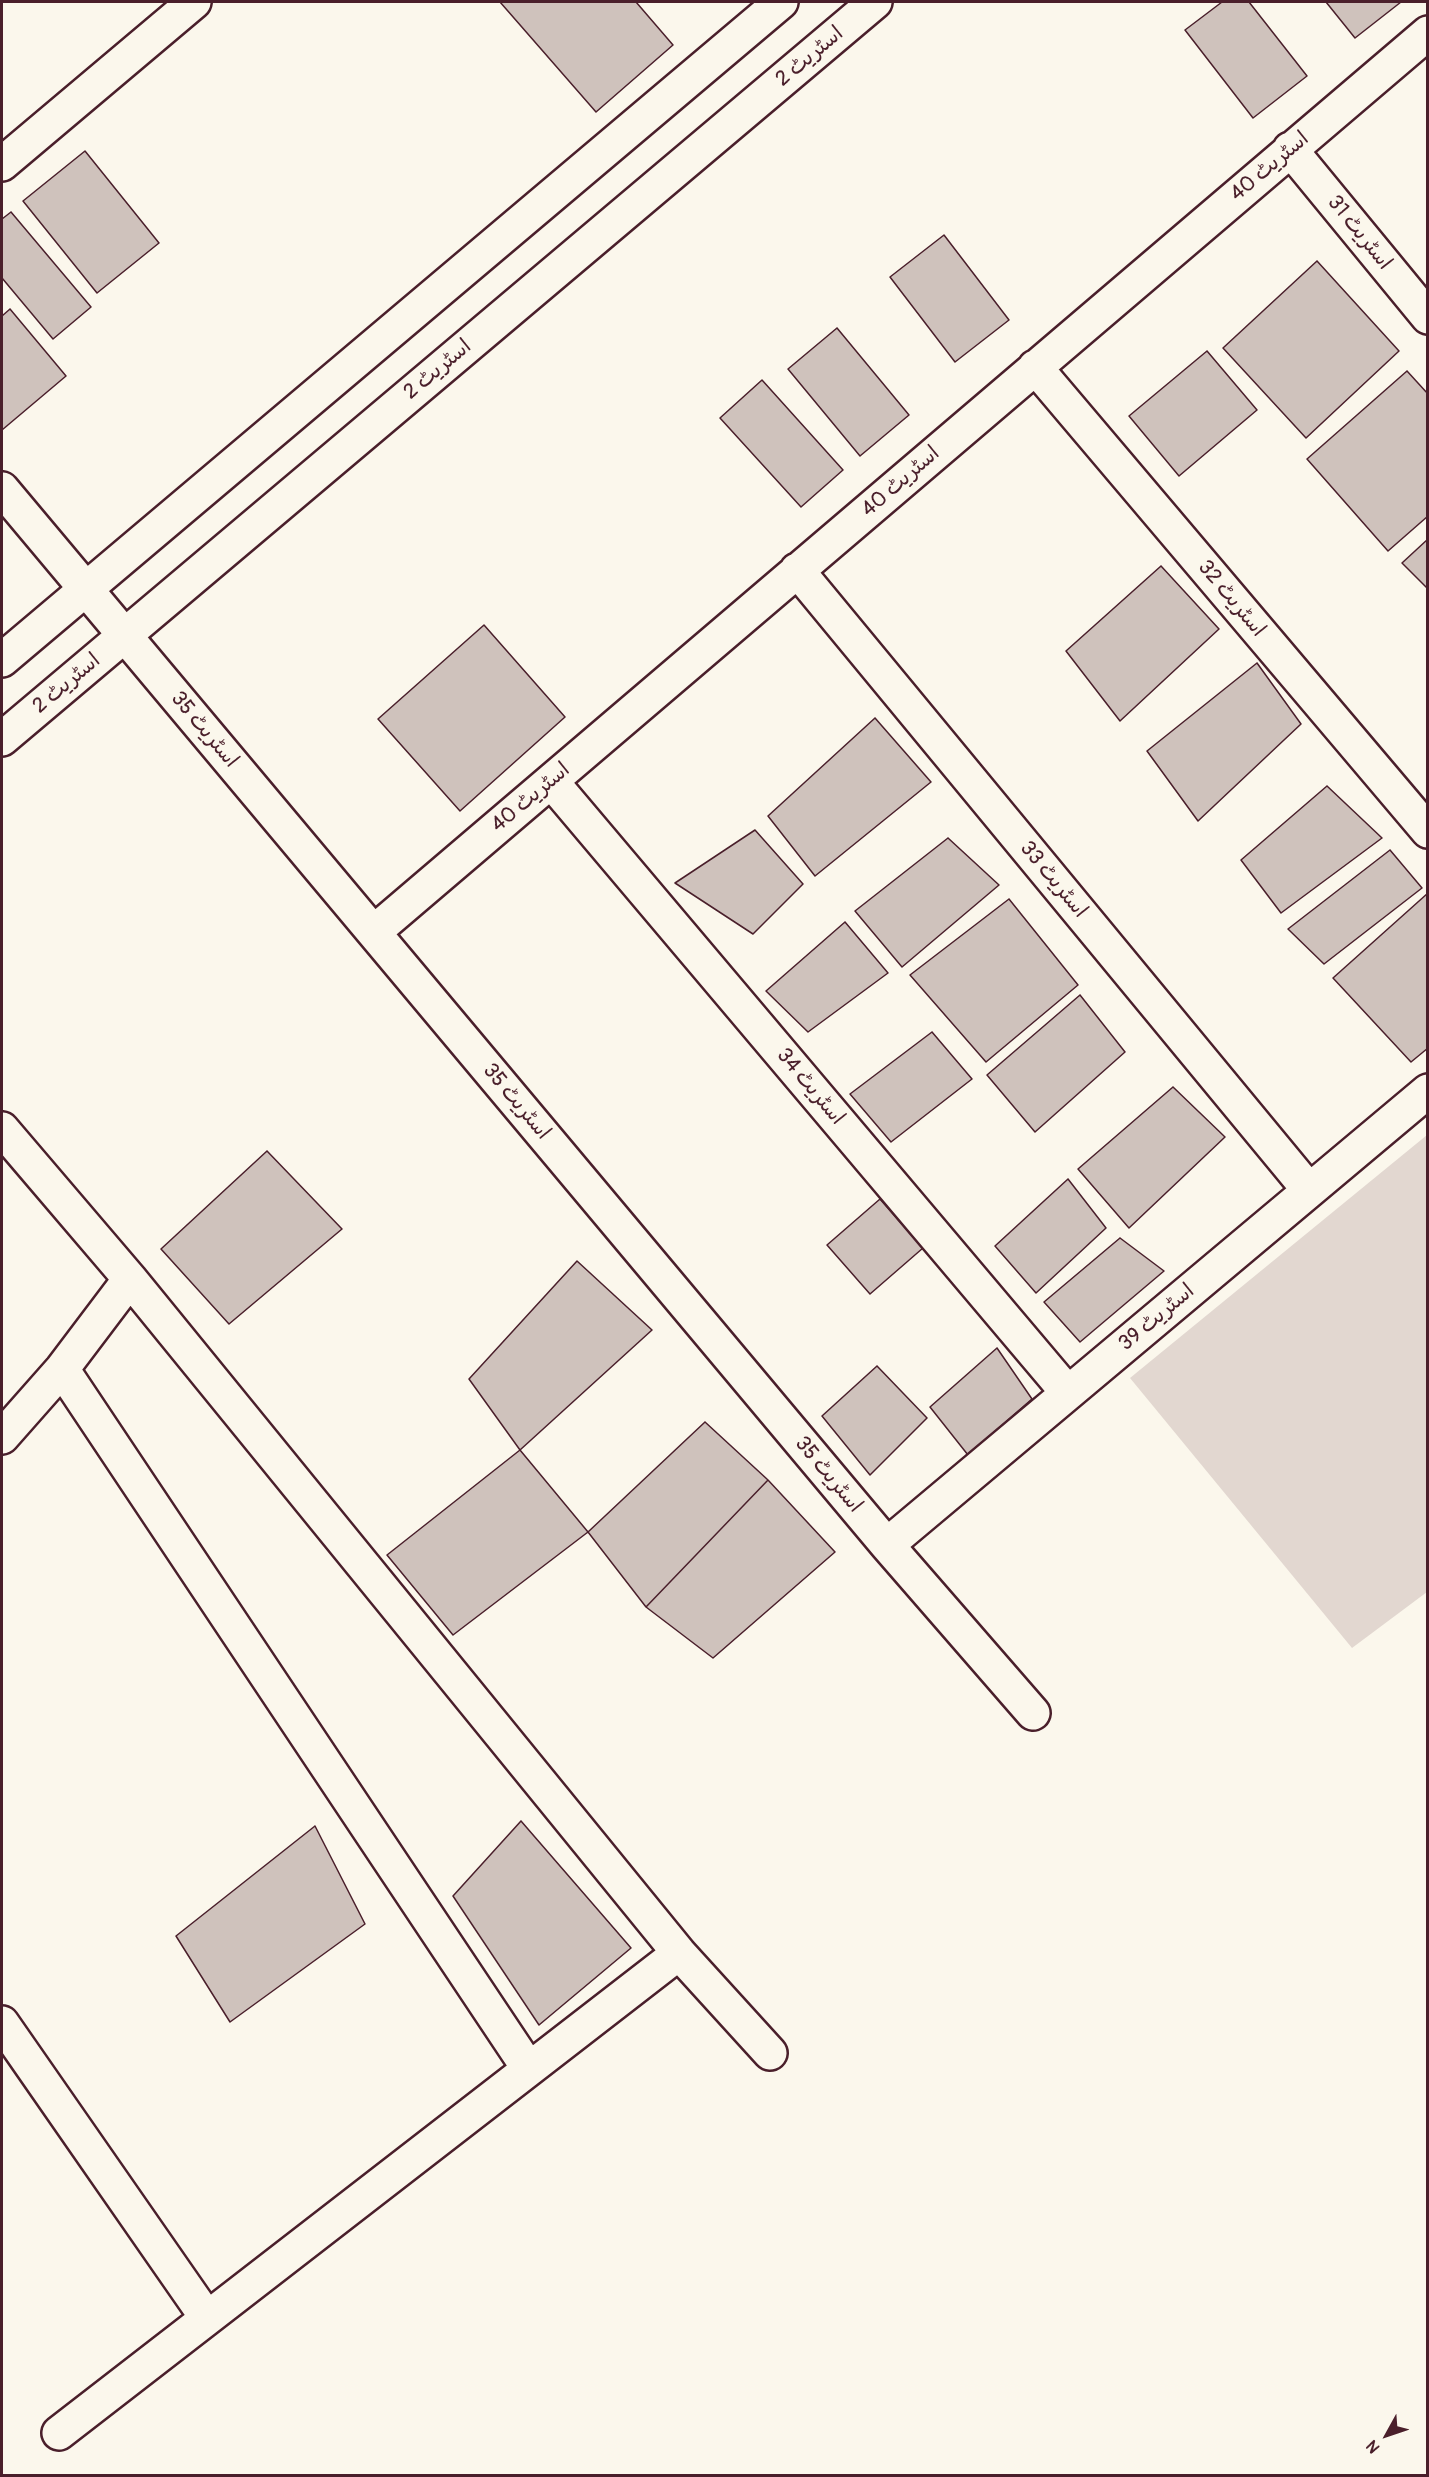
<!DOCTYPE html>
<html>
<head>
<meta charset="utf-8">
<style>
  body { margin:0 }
  #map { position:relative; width:1429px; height:2477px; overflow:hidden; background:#fbf7ec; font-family:Pangolin,sans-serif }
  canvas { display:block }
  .frame { position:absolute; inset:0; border:3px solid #4a1f2b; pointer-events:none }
  .north { position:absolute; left:1357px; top:2405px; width:60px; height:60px; -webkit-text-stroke:4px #fbf7ec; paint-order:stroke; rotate:230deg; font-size:16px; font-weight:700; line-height:24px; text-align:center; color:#4a1f2b }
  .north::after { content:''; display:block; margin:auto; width:21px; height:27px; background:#4a1f2b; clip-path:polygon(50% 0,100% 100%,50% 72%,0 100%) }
</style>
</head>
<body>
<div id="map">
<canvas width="1429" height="2477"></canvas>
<div class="frame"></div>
<div class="north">N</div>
</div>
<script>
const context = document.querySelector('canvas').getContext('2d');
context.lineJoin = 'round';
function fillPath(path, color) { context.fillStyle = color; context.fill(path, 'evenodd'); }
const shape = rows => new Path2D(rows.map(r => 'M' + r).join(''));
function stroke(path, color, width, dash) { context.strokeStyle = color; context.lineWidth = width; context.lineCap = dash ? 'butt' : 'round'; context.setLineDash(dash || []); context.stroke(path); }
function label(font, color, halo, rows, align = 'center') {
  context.font = font + ' Pangolin,"Playpen Sans Arabic",sans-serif'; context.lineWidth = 4.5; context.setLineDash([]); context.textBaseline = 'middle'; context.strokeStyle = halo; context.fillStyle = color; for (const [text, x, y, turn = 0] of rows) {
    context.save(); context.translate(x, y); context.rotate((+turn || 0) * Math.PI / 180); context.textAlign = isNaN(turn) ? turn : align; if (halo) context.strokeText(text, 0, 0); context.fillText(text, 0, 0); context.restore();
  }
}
fillPath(shape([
  [1427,1135,1427,1592,1352,1648,1130,1378]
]), '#e2d7d0');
const building = shape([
  [500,2,636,2,673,45,596,112,500,2],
  [1222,2,1249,2,1307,76,1253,118,1185,30,1222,2],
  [1326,2,1401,2,1355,38,1326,2],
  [85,151,159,243,97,293,23,201,85,151],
  [11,212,91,307,53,339,2,278,2,219,11,212],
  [944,235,1009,320,955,362,890,277,944,235],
  [1317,261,1399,351,1306,438,1223,348,1317,261],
  [10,309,66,376,2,430,2,316,10,309],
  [837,328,909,415,860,456,788,369,837,328],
  [1207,351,1257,410,1179,476,1129,416,1207,351],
  [1407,371,1428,394,1428,516,1388,551,1307,459,1407,371],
  [762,380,843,470,801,507,720,418,762,380],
  [1428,539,1428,589,1402,563,1428,539],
  [1161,566,1219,629,1120,721,1066,651,1161,566],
  [484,625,565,717,460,811,378,719,484,625],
  [1257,663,1301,724,1198,821,1147,751,1257,663],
  [875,718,931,782,815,876,768,816,875,718],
  [1327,786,1382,838,1281,913,1241,860,1327,786],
  [755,830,803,884,753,934,675,883,755,830],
  [948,838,999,885,902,967,855,911,948,838],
  [1390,850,1422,888,1324,964,1288,929,1390,850],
  [1428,893,1428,1048,1411,1062,1333,978,1428,893],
  [1009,899,1078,985,986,1062,910,975,1009,899],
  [845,922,888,973,808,1032,766,991,845,922],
  [1080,995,1125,1052,1035,1132,987,1075,1080,995],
  [932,1032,972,1079,891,1142,850,1094,932,1032],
  [1173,1087,1225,1137,1129,1228,1078,1169,1173,1087],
  [267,1151,342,1229,229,1324,161,1249,267,1151],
  [1068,1179,1106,1228,1036,1293,995,1246,1068,1179],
  [880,1199,923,1248,870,1294,827,1245,880,1199],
  [1120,1238,1164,1271,1080,1342,1044,1302,1120,1238],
  [577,1261,652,1330,520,1450,469,1379,577,1261],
  [997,1348,1032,1399,968,1455,930,1407,997,1348],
  [877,1366,927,1418,870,1475,822,1416,877,1366],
  [705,1422,768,1480,646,1607,588,1532,705,1422],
  [520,1450,588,1532,453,1635,387,1555,520,1450],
  [768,1480,835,1552,713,1658,646,1607,768,1480],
  [521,1821,631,1948,539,2025,453,1896,521,1821],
  [315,1826,365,1924,230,2022,176,1936,315,1826]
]);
fillPath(building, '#cfc2bc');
stroke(building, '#4a1f2b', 1.5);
const minor = shape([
  [1290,149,1428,317],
  [2,164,194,2],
  [1035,367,1428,831],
  [2,489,887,1545,1033,1713],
  [797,570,1309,1190],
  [551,781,1068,1393],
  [374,932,1428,33],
  [2,1129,130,1279,679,1953,770,2053],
  [62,1369,529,2069],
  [2,1437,62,1369,130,1279],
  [887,1545,1428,1091],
  [2,2023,207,2318],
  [59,2433,679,1953]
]);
const secondary = shape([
  [2,660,781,2],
  [2,739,875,2]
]);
stroke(minor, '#4a1f2b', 38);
stroke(secondary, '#4a1f2b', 38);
stroke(minor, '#fbf7ec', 33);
stroke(secondary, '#fbf7ec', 33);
label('21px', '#4a1f2b', '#fbf7ec', [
  ["اسٹریٹ 2",810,57,-40],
  ["اسٹریٹ 40",1270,167,-40],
  ["اسٹریٹ 31",1359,233,51],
  ["اسٹریٹ 2",438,370,-40],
  ["اسٹریٹ 40",901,482,-41],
  ["اسٹریٹ 32",1231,599,50],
  ["اسٹریٹ 2",67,684,-40],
  ["اسٹریٹ 35",204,730,50],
  ["اسٹریٹ 40",531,798,-40],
  ["اسٹریٹ 33",1053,880,50],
  ["اسٹریٹ 34",810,1087,50],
  ["اسٹریٹ 35",516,1102,50],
  ["اسٹریٹ 39",1157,1318,-40],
  ["اسٹریٹ 35",828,1475,50]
]);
</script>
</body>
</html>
